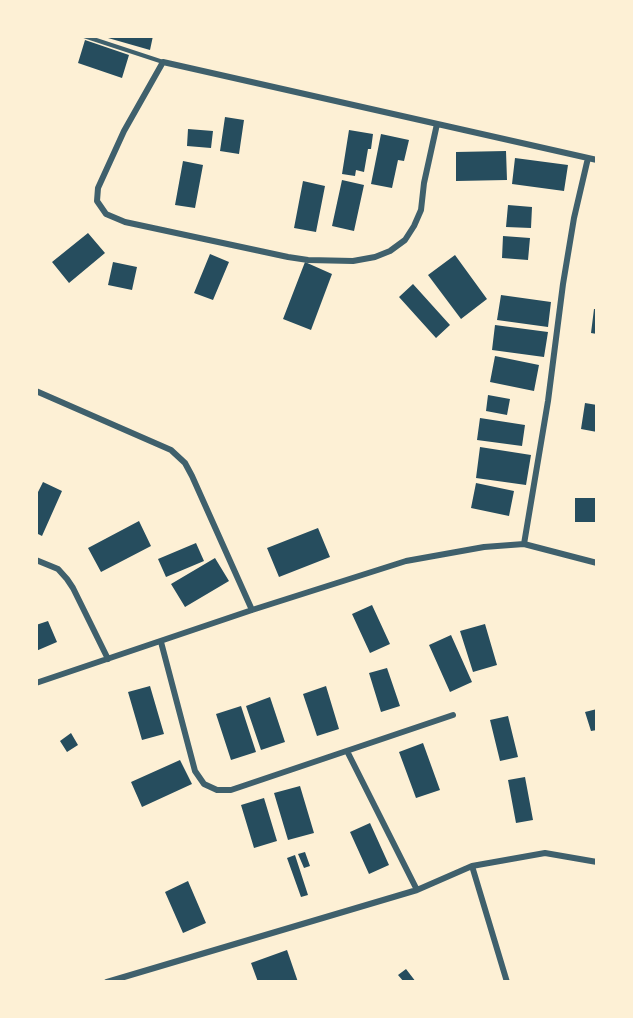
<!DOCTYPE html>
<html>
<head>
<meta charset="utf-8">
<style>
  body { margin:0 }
  #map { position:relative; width:633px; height:1018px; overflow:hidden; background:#fdf0d5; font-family:"Titillium Web",sans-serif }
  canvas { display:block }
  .frame { position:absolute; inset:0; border:38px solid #fdf0d5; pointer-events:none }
</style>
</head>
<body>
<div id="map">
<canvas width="633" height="1018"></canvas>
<div class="frame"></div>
</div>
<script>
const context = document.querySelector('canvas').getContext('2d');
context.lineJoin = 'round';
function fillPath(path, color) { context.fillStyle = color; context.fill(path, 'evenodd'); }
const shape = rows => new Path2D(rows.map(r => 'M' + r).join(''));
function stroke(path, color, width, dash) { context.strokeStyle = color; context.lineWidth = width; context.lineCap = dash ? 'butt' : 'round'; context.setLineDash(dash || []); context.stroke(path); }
fillPath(shape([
  [101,36,153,36,150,50],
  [85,40,129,55,122,78,78,63],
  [225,117,244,120,239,154,220,151],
  [188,129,213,131,211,148,187,146],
  [349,130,373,134,371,149,368,149,364,172,356,170,355,176,342,174],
  [381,134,409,140,404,161,398,160,392,188,371,184],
  [506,151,507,180,456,181,456,152],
  [515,158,568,165,564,191,512,184],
  [183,161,203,165,195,208,175,205],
  [342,180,364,185,354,231,332,226],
  [303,181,325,186,316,232,294,228],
  [508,205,532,207,531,228,506,227],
  [88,233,105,253,69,283,52,262],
  [503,236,530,238,528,260,502,258],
  [210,254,229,262,213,300,194,293],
  [455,255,487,299,461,319,428,275],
  [113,262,137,267,132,290,108,285],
  [305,262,332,274,311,330,283,319],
  [413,284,450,325,436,338,399,297],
  [501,295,551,302,548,327,497,320],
  [594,309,597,309,597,334,591,333],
  [495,325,548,332,544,357,492,350],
  [495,356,539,365,534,391,490,382],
  [488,395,510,399,507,415,486,411],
  [585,403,597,405,597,432,581,429],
  [480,418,525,425,522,446,477,440],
  [480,447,531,455,526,485,476,478],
  [43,482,62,491,42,536,36,533,36,496],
  [476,483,514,491,509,516,471,508],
  [575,498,597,498,597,522,575,522],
  [139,521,151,546,101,572,88,548],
  [318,528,330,557,279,577,267,548],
  [196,543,204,561,166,577,158,559],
  [215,558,229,581,185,607,171,584],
  [372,605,390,644,370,653,352,614],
  [48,621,57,642,36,651,36,625],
  [485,624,497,665,473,672,460,631],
  [451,635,472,682,450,692,429,645],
  [387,668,400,706,381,712,369,673],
  [150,686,164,734,142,740,128,692],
  [326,686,339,729,317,736,303,694],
  [270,697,285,742,261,750,246,706],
  [241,706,256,752,231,760,216,714],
  [597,709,597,730,591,731,585,712],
  [508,716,518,757,500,761,490,720],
  [71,733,78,745,67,752,60,741],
  [423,743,440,790,416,798,399,752],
  [180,760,192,784,142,807,131,782],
  [525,777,533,820,516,823,508,780],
  [300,786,314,833,288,840,274,793],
  [264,798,277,841,254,848,241,805],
  [370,823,389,865,369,874,350,832],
  [305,852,310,866,304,868,298,854],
  [295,855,308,895,301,897,287,858],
  [188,881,206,923,183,933,165,892],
  [287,950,298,982,258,982,251,963],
  [406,969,416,982,404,982,398,975]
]), '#264d5e');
stroke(shape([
  [84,36,163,62]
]), '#3f606c', 4);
stroke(shape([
  [437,124,424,183,421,210,414,226,405,240,390,251,375,257,353,261,308,260,288,257,125,222,106,214,97,201,98,188,124,131,163,62,597,160],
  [36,391,171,450,185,463,192,476,252,610],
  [524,544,548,401,563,284,574,218,588,158],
  [36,560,58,569,67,579,73,588,108,659],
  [161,642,195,771,204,784,217,790,231,790,453,715],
  [36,683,252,610,406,561,484,547,524,544,597,563],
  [347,751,417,890],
  [472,866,507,982],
  [107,982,417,890,472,866,545,853,597,862]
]), '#3f606c', 6);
</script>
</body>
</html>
